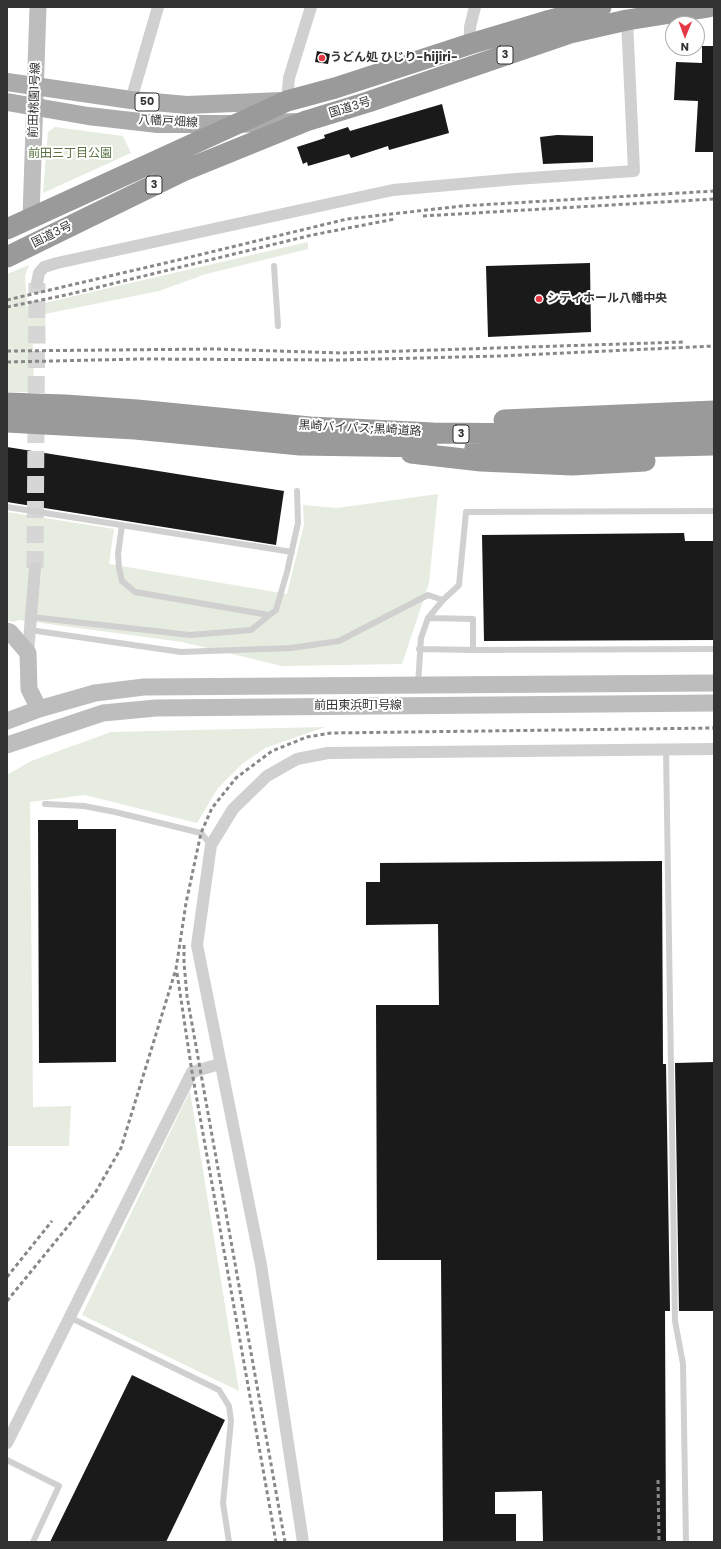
<!DOCTYPE html>
<html>
<head>
<meta charset="utf-8">
<style>
  body { margin:0 }
  #map { position:relative; width:721px; height:1549px; overflow:hidden; background:#fff; font-family:Poppins,sans-serif }
  canvas { display:block }
  .frame { position:absolute; inset:0; border:8px solid #333; pointer-events:none }
  .north { position:absolute; left:665px; top:16px; width:40px; height:40px; box-sizing:border-box; background:#fff; border:1px solid #adadad; border-radius:50%; rotate:181deg; font-size:11px; font-weight:700; line-height:16px; text-align:center; color:#333 }
  .north::after { content:''; display:block; margin:auto; width:14px; height:18px; background:#e63946; clip-path:polygon(50% 0,100% 100%,50% 72%,0 100%) }
</style>
</head>
<body>
<div id="map">
<canvas width="721" height="1549"></canvas>
<div class="frame"></div>
<div class="north">N</div>
</div>
<script>
const context = document.querySelector('canvas').getContext('2d');
context.lineJoin = 'round';
function fillPath(path, color) { context.fillStyle = color; context.fill(path, 'evenodd'); }
const shape = rows => new Path2D(rows.map(r => 'M' + r).join(''));
function stroke(path, color, width, dash) { context.strokeStyle = color; context.lineWidth = width; context.lineCap = dash ? 'butt' : 'round'; context.setLineDash(dash || []); context.stroke(path); }
function label(font, color, halo, rows, align = 'center') {
  context.font = font + ' Poppins,"Noto Sans JP",sans-serif'; context.lineWidth = 4; context.setLineDash([]); context.textBaseline = 'middle'; context.strokeStyle = halo; context.fillStyle = color; for (const [text, x, y, turn = 0] of rows) {
    context.save(); context.translate(x, y); context.rotate((+turn || 0) * Math.PI / 180); context.textAlign = isNaN(turn) ? turn : align; if (halo) context.strokeText(text, 0, 0); context.fillText(text, 0, 0); context.restore();
  }
}
fillPath(shape([
  [55,127,123,136,131,153,43,193,48,132],
  [308,242,308,249,206,274,159,291,45,314,46,344,33,344,34,392,7,392,7,274,29,265,25,276,27,307],
  [438,494,429,583,402,664,282,666,182,642,19,620,13,622,7,620,7,512,114,529,109,564,287,594,304,525,303,505,337,508],
  [325,727,265,748,242,764,218,788,197,823,85,795,30,802,33,1107,71,1106,69,1146,7,1146,7,775,31,761,111,732],
  [190,1091,239,1391,82,1315]
]), '#e6ecdf');
fillPath(shape([
  [702,46,714,46,714,152,695,152,698,101,674,100,676,62,702,63],
  [317,51,330,54,328,64,315,62],
  [442,104,449,133,389,150,388,146,351,158,349,154,308,166,307,162,303,164,297,147,325,138,324,135,348,127,350,131],
  [557,135,593,136,593,162,543,164,540,137],
  [590,263,591,332,488,337,486,266],
  [7,447,284,491,276,545,7,502],
  [684,533,685,541,714,541,714,640,484,641,482,535],
  [38,820,78,820,78,829,116,829,116,1062,39,1063],
  [662,861,663,1064,666,1064,670,1311,665,1311,666,1542,543,1542,542,1491,495,1492,495,1514,516,1514,516,1542,443,1542,441,1260,377,1260,376,1005,439,1005,438,924,366,925,366,882,380,882,380,863],
  [714,1062,714,1311,679,1311,675,1063],
  [132,1375,225,1420,166,1542,50,1542]
]), '#1a1a1a');
stroke(shape([
  [35,568,37,283]
]), '#d6d6d6', 17, [17, 8]);
stroke(shape([
  [274,266,278,326],
  [7,507,292,552],
  [122,525,118,554,119,568,122,581,135,592,269,615],
  [443,600,459,585,466,512,714,511],
  [31,617,190,635,251,630,276,610,287,572,298,523,297,491],
  [30,630,181,652,291,648,339,641,428,595,443,600,428,618,421,638,418,685],
  [419,649,473,650,473,619,428,618],
  [473,650,714,649],
  [666,750,675,1321,683,1364,686,1542],
  [45,804,84,806,115,812,201,833,211,845],
  [69,1317,219,1390,229,1406,231,1421,223,1503,229,1542],
  [7,1460,59,1486,33,1542]
]), '#d0d0d0', 6);
stroke(shape([
  [470,44,470,27,475,7],
  [131,100,158,7],
  [287,101,289,78,311,7],
  [37,283,39,273,44,267,57,263,393,190,516,179,634,171,627,20],
  [28,653,35,568],
  [7,1443,192,1072,220,1064],
  [303,1542,261,1265,197,945,211,845,233,809,267,776,297,759,328,753,714,749]
]), '#d0d0d0', 12);
stroke(shape([
  [31,217,38,7],
  [7,631,10,632,28,653,29,689,39,709],
  [7,721,39,709,95,693,144,687,714,683],
  [7,745,103,713,156,708,714,703]
]), '#bdbdbd', 17);
stroke(shape([
  [7,82,131,100,187,105,282,101],
  [7,102,88,116,158,124,234,124,299,122]
]), '#ababab', 18);
stroke(shape([
  [7,229,287,101,335,88,470,44,547,21,601,7],
  [7,257,183,171,306,121,368,102,570,33,627,20,709,7],
  [7,403,65,405,137,410,310,427,433,433,545,434,714,430],
  [504,420,714,411],
  [7,422,135,429,300,445,427,447],
  [475,448,545,449,714,445],
  [411,453,481,461,572,465,645,461]
]), '#9a9a9a', 21);
stroke(shape([
  [423,216,714,199],
  [7,300,178,260,347,219,462,206,714,191],
  [7,307,66,295,312,235,395,219],
  [7,351,214,349,341,353,683,342],
  [7,362,141,359,338,360,500,356,714,346],
  [184,945,184,963,187,996,285,1542],
  [177,973,192,1072,276,1542],
  [7,1277,52,1221],
  [7,1301,95,1193,121,1148,176,969,186,903,201,833,212,808,236,778,272,751,307,737,331,733,714,728],
  [658,1480,659,1542]
]), '#888', 3, [4, 3]);
for (const [x, y, r, color] of [
  [322,58,4,"#e63946"],
  [539,299,4,"#e63946"]
]) { const dot = new Path2D(); dot.arc(x, y, r, 0, 2 * Math.PI); context.fillStyle = color; context.fill(dot); stroke(dot, '#fff', 1.5); }
for (const [x, y, w] of [
  [505,55,16],
  [147,102,24],
  [154,185,16],
  [461,434,16]
]) { const box = new Path2D(); box.roundRect(x - w / 2, y - 9, w, 18, 3); context.fillStyle = '#fff'; context.fill(box); stroke(box, '#333', 1); }
label('bold 11px', '#333', null, [
  ["3",505,55],
  ["50",147,102],
  ["3",154,185],
  ["3",461,434]
]);
label('bold 12px', '#333', '#fff', [
  ["うどん処 ひじり-hijiri-",330,58],
  ["シティホール八幡中央",547,299]
], 'left');
label('12px', '#333', '#fff', [
  ["前田桃園1号線",35,100,-88],
  ["国道3号",350,108,-17],
  ["八幡戸畑線",168,122,3],
  ["国道3号",52,235,-26],
  ["黒崎バイパス;黒崎道路",360,429,3],
  ["前田東浜町1号線",358,706]
]);
label('12px', '#56703f', '#fff', [
  ["前田三丁目公園",70,154]
]);
</script>
</body>
</html>
